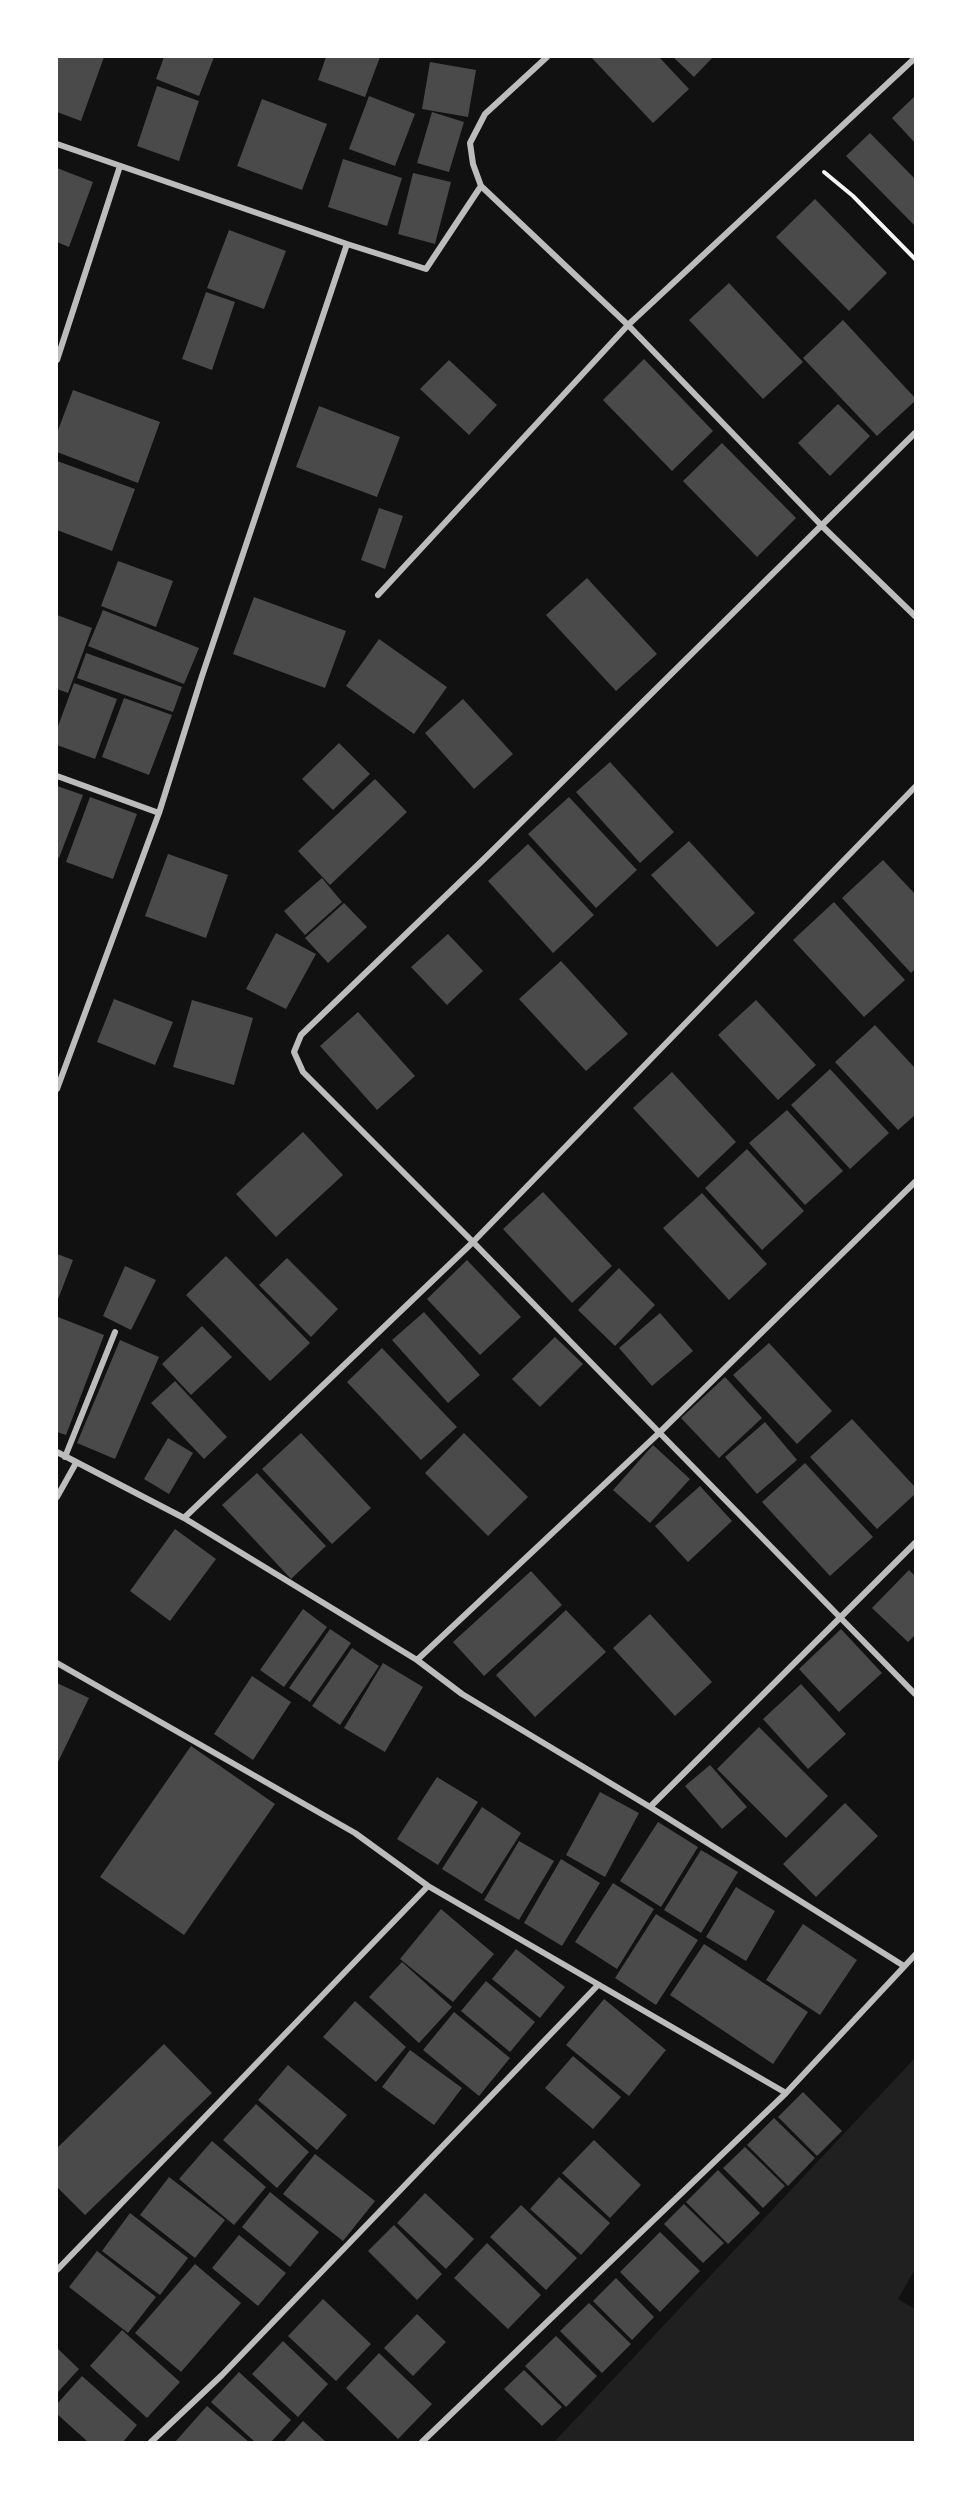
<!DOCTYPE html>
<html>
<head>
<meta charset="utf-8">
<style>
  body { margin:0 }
  #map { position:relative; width:972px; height:2499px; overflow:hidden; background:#111; font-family:Ubuntu,sans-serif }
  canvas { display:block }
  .frame { position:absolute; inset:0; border:58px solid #fff; pointer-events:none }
</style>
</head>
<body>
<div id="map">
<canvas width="972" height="2499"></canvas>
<div class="frame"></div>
</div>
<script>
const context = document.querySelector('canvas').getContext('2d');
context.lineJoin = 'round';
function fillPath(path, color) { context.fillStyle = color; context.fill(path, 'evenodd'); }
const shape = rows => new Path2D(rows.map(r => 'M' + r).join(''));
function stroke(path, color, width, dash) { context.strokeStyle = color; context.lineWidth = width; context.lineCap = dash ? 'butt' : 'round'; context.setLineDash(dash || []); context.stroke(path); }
fillPath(shape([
  [915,2058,915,2269,898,2299,915,2309,915,2442,555,2441]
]), '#202020');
fillPath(shape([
  [58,57,104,57,81,121,57,112],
  [164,57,214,57,199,96,156,79],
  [326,57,380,57,365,97,318,80],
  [591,57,659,57,689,89,653,123],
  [673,57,713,57,694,77],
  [430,62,476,70,468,117,422,109],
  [157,86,199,101,179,161,137,146],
  [369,96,415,114,395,166,349,149],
  [915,96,915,143,892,118],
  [262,99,327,124,302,190,237,166],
  [432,112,464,122,449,172,417,163],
  [870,133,915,179,915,226,846,156],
  [343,159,402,178,387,226,328,207],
  [57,168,93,182,69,247,57,242],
  [413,173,451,182,435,244,398,234],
  [815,199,887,273,849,311,776,237],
  [229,230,286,251,264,309,207,288],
  [729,283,803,362,763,399,689,320],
  [206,292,235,302,212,370,182,359],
  [843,320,915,398,915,401,877,436,803,358],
  [644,359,713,431,672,471,603,400],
  [449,360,497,405,469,435,420,389],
  [73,390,160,422,138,483,57,452,57,433],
  [838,404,870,436,830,476,798,443],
  [319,406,400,437,377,497,296,467],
  [722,443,796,518,757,557,683,481],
  [57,461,135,489,112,551,57,530],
  [379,508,403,516,385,569,361,560],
  [118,561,173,581,156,627,101,606],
  [587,578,657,654,616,691,546,615],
  [254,597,346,631,325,688,233,654],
  [103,610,199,648,184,684,88,646],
  [57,615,92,628,68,693,57,689],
  [379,639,447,687,414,734,346,686],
  [86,653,182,687,173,712,77,678],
  [74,683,117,699,95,759,57,745,57,729],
  [124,698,172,715,149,775,102,757],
  [463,699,513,754,474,789,425,733],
  [339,743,370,774,333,810,302,779],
  [610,762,674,832,640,863,576,792],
  [375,779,407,812,330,885,298,851],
  [57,786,83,795,59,858,57,857],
  [90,797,137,814,113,879,66,862],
  [569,797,637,870,596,908,528,834],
  [689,841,755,913,717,947,651,875],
  [528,844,594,915,553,953,488,881],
  [168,854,228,875,206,938,145,916],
  [883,860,915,894,915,969,911,973,842,898],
  [322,878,342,902,305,935,284,911],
  [834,902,905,980,864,1017,793,940],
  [344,903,367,927,328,963,305,938],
  [276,933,316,954,286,1009,246,989],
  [448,934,483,971,447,1005,411,967],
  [561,961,628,1034,586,1071,519,999],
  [114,999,173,1022,155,1065,97,1042],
  [192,1000,253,1018,234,1085,173,1067],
  [756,1000,816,1065,778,1100,718,1035],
  [358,1012,415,1076,377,1110,320,1046],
  [875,1025,915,1068,915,1115,898,1130,835,1062],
  [830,1069,889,1133,850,1169,791,1105],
  [672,1072,736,1142,698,1178,633,1108],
  [787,1110,843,1171,805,1205,749,1143],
  [303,1132,343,1175,276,1237,236,1194],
  [747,1149,804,1211,762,1250,705,1188],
  [543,1192,612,1266,572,1303,503,1229],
  [702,1193,767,1264,729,1300,663,1228],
  [57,1254,73,1260,57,1302],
  [226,1256,310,1343,270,1381,186,1295],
  [287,1258,338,1309,311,1337,259,1285],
  [467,1260,521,1317,480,1355,427,1299],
  [125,1266,156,1280,131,1330,103,1316],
  [619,1268,655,1305,615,1346,578,1310],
  [424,1312,480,1375,448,1403,392,1340],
  [660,1313,693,1351,652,1386,619,1348],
  [58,1317,104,1335,66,1435,57,1432],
  [202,1326,232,1357,191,1395,162,1364],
  [555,1337,583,1364,540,1407,512,1379],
  [120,1340,159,1357,115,1459,77,1443],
  [769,1343,832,1411,797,1444,733,1375],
  [382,1348,457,1427,421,1460,347,1382],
  [725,1377,762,1418,719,1458,681,1418],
  [175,1381,227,1437,204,1459,151,1403],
  [852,1419,915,1487,915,1494,877,1529,810,1457],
  [765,1422,797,1460,757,1494,725,1457],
  [301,1433,371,1508,332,1544,262,1469],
  [464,1433,528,1497,488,1536,425,1473],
  [168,1438,193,1453,169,1494,144,1479],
  [653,1445,690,1479,650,1523,613,1490],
  [805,1463,873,1537,830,1576,762,1502],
  [257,1473,326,1546,291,1579,222,1505],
  [700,1486,732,1521,688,1562,655,1526],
  [175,1529,216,1559,170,1621,130,1591],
  [909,1570,915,1576,915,1635,908,1642,872,1608],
  [531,1571,562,1605,484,1676,453,1642],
  [303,1609,327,1627,284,1687,260,1670],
  [566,1610,606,1652,535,1717,496,1675],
  [650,1614,712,1682,675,1716,613,1648],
  [330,1629,351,1643,310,1702,289,1688],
  [841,1629,882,1673,839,1712,799,1669],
  [352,1648,379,1666,340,1725,312,1706],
  [383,1663,423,1687,385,1752,344,1728],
  [252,1676,291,1702,253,1760,214,1734],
  [57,1683,89,1698,57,1764],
  [801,1684,846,1734,808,1769,763,1719],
  [759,1727,828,1796,786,1838,717,1769],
  [191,1746,275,1804,184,1935,100,1877],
  [710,1765,747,1807,722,1829,685,1786],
  [437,1777,478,1802,438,1865,397,1839],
  [600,1792,639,1813,605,1877,566,1855],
  [845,1803,878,1836,816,1897,783,1864],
  [482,1807,521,1833,482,1894,442,1869],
  [658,1822,698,1847,661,1907,620,1881],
  [519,1841,554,1861,519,1920,484,1900],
  [701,1850,738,1872,701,1933,664,1910],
  [561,1859,600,1883,562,1946,524,1923],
  [613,1883,654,1909,617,1969,575,1942],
  [736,1887,775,1911,746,1961,706,1937],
  [441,1909,494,1954,453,2002,400,1959],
  [656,1914,698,1940,656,2005,615,1978],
  [803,1924,857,1960,820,2015,766,1980],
  [704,1944,808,2012,773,2064,670,1995],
  [516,1949,565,1987,540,2018,492,1979],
  [402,1962,452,2007,419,2043,369,1997],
  [486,1981,535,2022,510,2052,461,2011],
  [604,1999,666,2050,629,2096,566,2045],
  [355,2001,406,2047,376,2082,323,2037],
  [454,2012,510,2058,479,2096,423,2050],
  [164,2044,212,2093,85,2215,57,2187,57,2148],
  [410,2050,462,2088,434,2125,382,2087],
  [573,2056,621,2097,593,2129,545,2088],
  [288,2065,347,2115,317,2150,258,2100],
  [803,2092,842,2131,817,2156,778,2117],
  [256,2104,309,2152,277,2188,223,2140],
  [774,2118,815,2158,788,2186,747,2145],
  [594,2140,641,2185,610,2218,562,2173],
  [212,2141,266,2187,234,2225,179,2179],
  [745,2147,785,2186,763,2208,723,2168],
  [315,2154,375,2201,343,2241,283,2194],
  [718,2170,760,2213,728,2244,686,2202],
  [169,2177,225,2220,195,2258,140,2215],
  [559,2177,610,2223,581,2255,530,2209],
  [270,2192,319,2232,290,2267,242,2227],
  [425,2193,474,2239,446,2269,397,2223],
  [684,2204,724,2243,703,2263,664,2224],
  [521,2205,577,2258,546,2290,490,2237],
  [130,2213,188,2258,160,2295,102,2251],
  [394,2225,442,2274,417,2300,368,2251],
  [660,2232,700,2271,660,2312,620,2272],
  [239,2235,286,2273,258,2306,212,2268],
  [487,2243,541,2295,508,2329,454,2278],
  [97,2251,156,2297,128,2333,69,2287],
  [195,2264,241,2303,181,2372,135,2333],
  [616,2278,654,2317,632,2340,593,2301],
  [323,2299,371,2344,336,2381,288,2336],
  [589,2303,631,2344,602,2373,560,2331],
  [417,2314,446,2342,413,2376,384,2348],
  [122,2330,180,2382,147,2418,90,2366],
  [556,2336,597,2376,566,2407,525,2366],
  [283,2341,328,2384,298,2417,252,2374],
  [57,2348,79,2369,57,2393],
  [379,2353,432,2404,398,2439,346,2388],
  [524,2370,562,2407,542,2426,504,2389],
  [239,2372,291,2420,271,2442,255,2442,211,2402],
  [82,2376,137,2425,123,2442,88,2442,57,2414,57,2404],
  [207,2406,249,2442,175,2442],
  [303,2421,326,2442,284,2442]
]), '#4a4a4a');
stroke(shape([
  [824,172,853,196,915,259]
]), '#f5f5f5', 4);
stroke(shape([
  [547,57,485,114,470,143,473,164,481,186,628,325,822,526,915,616],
  [57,144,347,244,202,676,159,813,57,1089],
  [347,244,426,269,481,186],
  [57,360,120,166],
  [915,433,484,859,301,1035,294,1052,303,1072,473,1242,915,1694],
  [378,595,628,325,915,58],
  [57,776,159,813],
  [57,1452,184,1518,417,1660,462,1694,650,1807,904,1966],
  [65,1457,115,1332],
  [57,1497,76,1463],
  [184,1518,473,1242,915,787],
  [417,1660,659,1433,915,1182],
  [57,1663,355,1833,428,1886,786,2093],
  [650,1807,915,1543],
  [57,2270,428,1886],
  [151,2442,222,2375,598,1985],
  [422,2442,786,2093,915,1955]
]), '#bcbcbc', 6);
</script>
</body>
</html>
